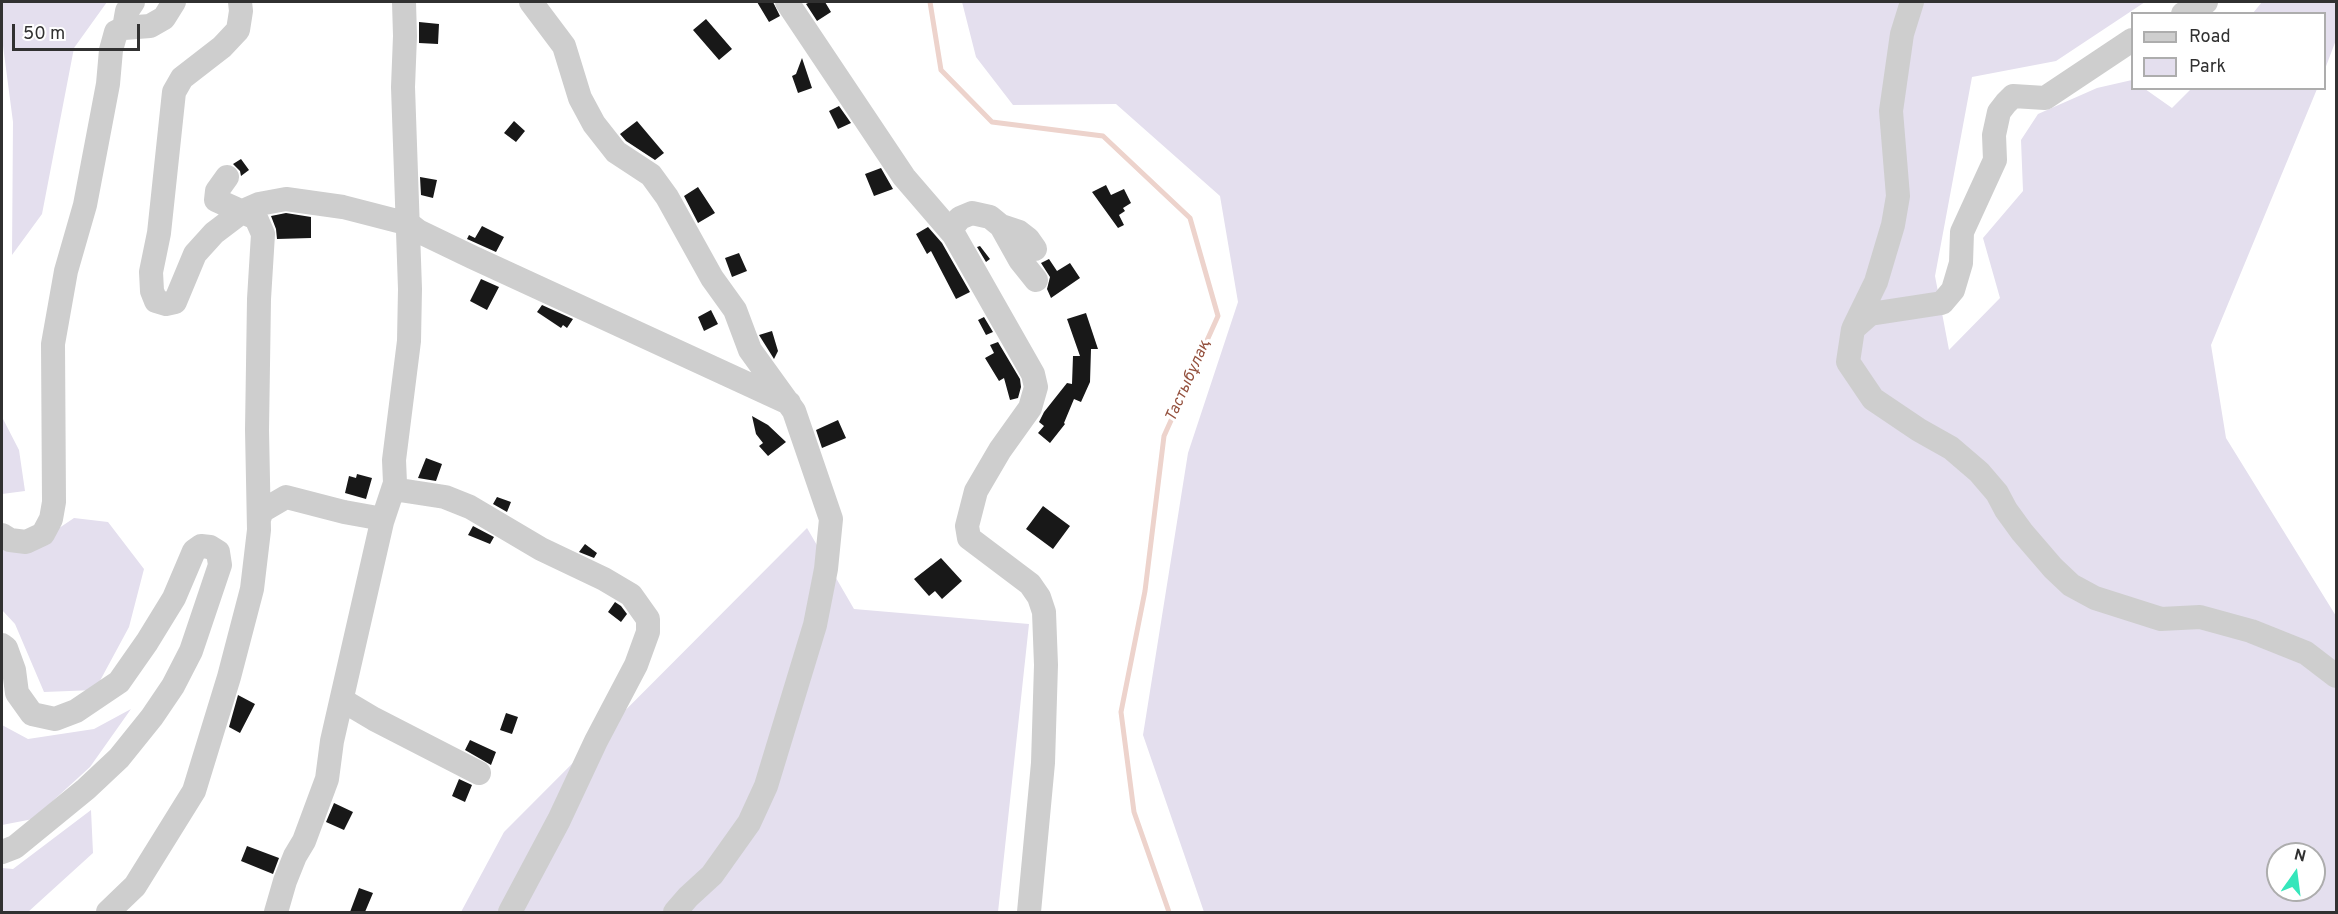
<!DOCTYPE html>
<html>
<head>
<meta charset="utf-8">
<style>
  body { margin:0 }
  #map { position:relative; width:2338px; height:914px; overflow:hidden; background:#fff; font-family:Overpass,sans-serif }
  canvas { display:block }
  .frame { position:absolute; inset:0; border:3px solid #313131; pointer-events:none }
  .legend { position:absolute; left:2131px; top:12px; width:195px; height:78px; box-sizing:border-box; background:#fff; border:2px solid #adadad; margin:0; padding:8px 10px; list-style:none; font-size:18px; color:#313131 }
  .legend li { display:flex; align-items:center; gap:12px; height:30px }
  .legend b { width:30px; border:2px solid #adadad }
  .north { position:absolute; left:2266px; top:842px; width:60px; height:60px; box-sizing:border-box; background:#fff; border:2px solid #adadad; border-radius:50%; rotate:14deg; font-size:16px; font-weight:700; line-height:24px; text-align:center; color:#313131 }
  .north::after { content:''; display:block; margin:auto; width:21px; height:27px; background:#35e6bb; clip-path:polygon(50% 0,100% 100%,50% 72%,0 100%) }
  .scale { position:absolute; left:12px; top:24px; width:128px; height:27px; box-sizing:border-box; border:3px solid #313131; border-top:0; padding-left:8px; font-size:18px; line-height:21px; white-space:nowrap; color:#313131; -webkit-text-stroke:4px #fff; paint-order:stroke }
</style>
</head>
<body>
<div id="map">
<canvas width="2338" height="914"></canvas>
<div class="frame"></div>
<ul class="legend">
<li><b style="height:8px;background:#cecece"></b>Road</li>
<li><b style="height:16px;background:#e4dfee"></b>Park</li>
</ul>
<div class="north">N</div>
<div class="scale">50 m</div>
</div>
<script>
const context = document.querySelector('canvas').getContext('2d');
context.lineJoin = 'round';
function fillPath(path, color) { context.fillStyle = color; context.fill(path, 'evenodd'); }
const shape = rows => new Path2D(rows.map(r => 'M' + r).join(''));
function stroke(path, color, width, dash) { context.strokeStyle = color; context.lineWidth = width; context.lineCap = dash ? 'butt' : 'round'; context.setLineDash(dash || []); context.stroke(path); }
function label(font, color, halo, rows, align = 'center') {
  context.font = font + ' Overpass,sans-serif'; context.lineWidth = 6; context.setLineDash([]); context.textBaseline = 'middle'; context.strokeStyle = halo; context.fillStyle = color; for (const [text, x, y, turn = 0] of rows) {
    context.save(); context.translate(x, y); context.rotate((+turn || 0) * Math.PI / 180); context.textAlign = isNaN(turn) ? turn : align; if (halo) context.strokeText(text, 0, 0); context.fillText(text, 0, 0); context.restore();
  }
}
fillPath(shape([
  [2,2,107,2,74,48,42,214,12,255,13,122,2,38],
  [962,2,2145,2,2056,61,1972,77,1935,276,1949,350,2000,298,1983,238,2023,191,2021,140,2038,114,2097,88,2132,80,2132,88,2145,89,2172,108,2191,89,2317,89,2211,345,2226,438,2336,616,2336,912,1204,912,1143,735,1188,453,1238,302,1220,196,1116,104,1013,105,976,57],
  [2278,854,2314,854,2314,890,2278,890],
  [2262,2,2336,2,2336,40,2325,69,2324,14,2253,13],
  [2,417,19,450,25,491,2,494],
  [74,518,108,522,144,569,129,627,95,690,44,692,15,624,2,610,2,549,34,545],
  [807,528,854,609,1029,624,998,912,461,912,504,832],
  [131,709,90,767,33,819,2,825,2,725,28,739,94,729],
  [91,810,93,853,28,912,2,912,2,868,13,869]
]), '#e4dfee');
stroke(shape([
  [930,2,941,70,992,122,1103,136,1190,218,1218,316,1164,436,1145,591,1121,712,1134,812,1169,912]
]), '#edd3cc', 5);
fillPath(shape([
  [757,2,773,2,780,16,769,22],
  [810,2,825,2,831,12,817,21,806,4],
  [706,19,732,49,719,60,693,30],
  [419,22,439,24,438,44,419,43],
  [802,58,812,88,798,93,792,76,796,74],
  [839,106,851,123,838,129,829,111],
  [514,121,525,131,516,142,504,133],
  [637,121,664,153,655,160,626,141,620,134],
  [241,159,249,170,241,176,240,171,233,164],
  [881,168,893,189,874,196,865,174],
  [420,177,437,180,433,198,421,195],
  [1106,185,1111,195,1124,189,1131,203,1123,208,1125,211,1119,215,1124,225,1118,228,1092,192],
  [698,187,715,213,698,223,684,196],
  [286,213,311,217,311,238,277,239,276,229,271,216],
  [482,226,504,237,496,252,467,239,469,235,475,238],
  [928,227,942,243,970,292,956,299,931,251,927,254,916,234],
  [980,246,990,259,986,262,977,247],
  [739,253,747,271,732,277,725,258],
  [1049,259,1057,271,1070,263,1080,278,1051,298,1047,289,1050,277,1041,263],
  [481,279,499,287,487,310,470,301],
  [542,305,573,319,567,328,563,325,561,328,537,312],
  [711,310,718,324,704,331,698,317],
  [1086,313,1098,349,1091,349,1090,382,1081,402,1074,399,1064,423,1065,424,1050,443,1038,433,1044,426,1039,422,1044,412,1067,383,1072,384,1073,356,1080,356,1067,319],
  [984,317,993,332,986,335,978,320],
  [772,331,778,351,774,359,759,335],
  [998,342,1020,379,1021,387,1018,398,1010,400,1004,378,999,381,985,358,994,353,990,345],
  [752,416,768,425,786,442,768,456,759,446,763,443,756,434],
  [838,420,846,438,822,448,816,430],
  [426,458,442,464,436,481,418,478],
  [357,474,372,478,366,499,345,493,349,476,356,478],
  [497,497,511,502,507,512,493,504],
  [1043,506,1070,526,1053,549,1026,529],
  [473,526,494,537,490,544,468,535],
  [585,544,597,553,594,558,579,552],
  [941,558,962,581,942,599,935,591,929,596,914,579],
  [615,602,621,606,627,614,621,622,608,612],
  [238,695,255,704,240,733,229,727],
  [506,713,518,717,512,734,500,730],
  [470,740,496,752,491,765,465,750],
  [459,779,472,785,465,802,452,796],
  [334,803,353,812,344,830,326,822],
  [247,846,279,858,273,874,241,861],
  [359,888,373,893,365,912,350,912]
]), '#181818');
stroke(shape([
  [240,2,241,11,238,30,222,47,182,78,174,92,159,233,151,272,152,291,156,301,166,304,175,302,195,254,214,233,243,211,259,204,286,199,343,207,409,224,418,231,472,257,789,403],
  [531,2,564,46,580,98,594,124,616,152,651,175,667,197,712,278,735,310,750,350,794,411,831,519,826,569,815,625,766,786,749,823,712,875,688,897,675,912],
  [787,2,904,177,954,235,1033,374,1036,387,1030,408,1000,450,976,491,967,526,969,538,1030,584,1039,597,1044,612,1046,665,1043,763,1029,912],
  [2183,14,2206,2],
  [124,28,127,11,133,2],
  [2132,40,2045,98,2013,96,2006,103,1999,112,1994,135,1995,160,1962,232,1961,263,1953,290,1942,303,1870,314,1853,329,1848,362,1873,399,1919,430,1951,448,1979,472,1997,493,2006,510,2022,532,2053,568,2071,585,2095,598,2161,619,2200,617,2251,631,2306,653,2336,676],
  [1001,226,1019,232,1028,239,1035,249],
  [950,230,960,218,972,213,990,217,1001,226,1020,260,1036,280],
  [1854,327,1876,282,1893,225,1898,196,1891,111,1902,34,1912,2],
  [393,489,445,497,470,507,541,549,604,579,631,595,648,619,648,632,636,665,596,741,559,820,510,912],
  [259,519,262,511,286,497,344,512,383,519],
  [2,535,10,540,26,542,43,534,51,519,54,502,53,344,66,271,85,205,108,84,111,50,116,32,124,28,150,26,164,18,174,2],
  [2,645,6,648,14,670,17,693,32,714,55,719,76,711,119,682,147,642,174,598,194,551,201,546,210,547,218,552,220,565,191,651,173,686,152,717,119,758,86,789,15,847,2,852],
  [342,700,374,719,479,773],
  [108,912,135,886,194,791,229,677,252,589,259,530,257,430,259,299,263,234,256,218,216,200,217,191,227,177],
  [276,912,285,881,295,856,304,841,327,779,332,741,382,522,395,483,394,460,409,341,410,289,403,87,405,36,404,2]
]), '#cecece', 24);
label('italic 16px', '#94513e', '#fff', [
  ["Тастыбұлақ",1189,381,-66]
]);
</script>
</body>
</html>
